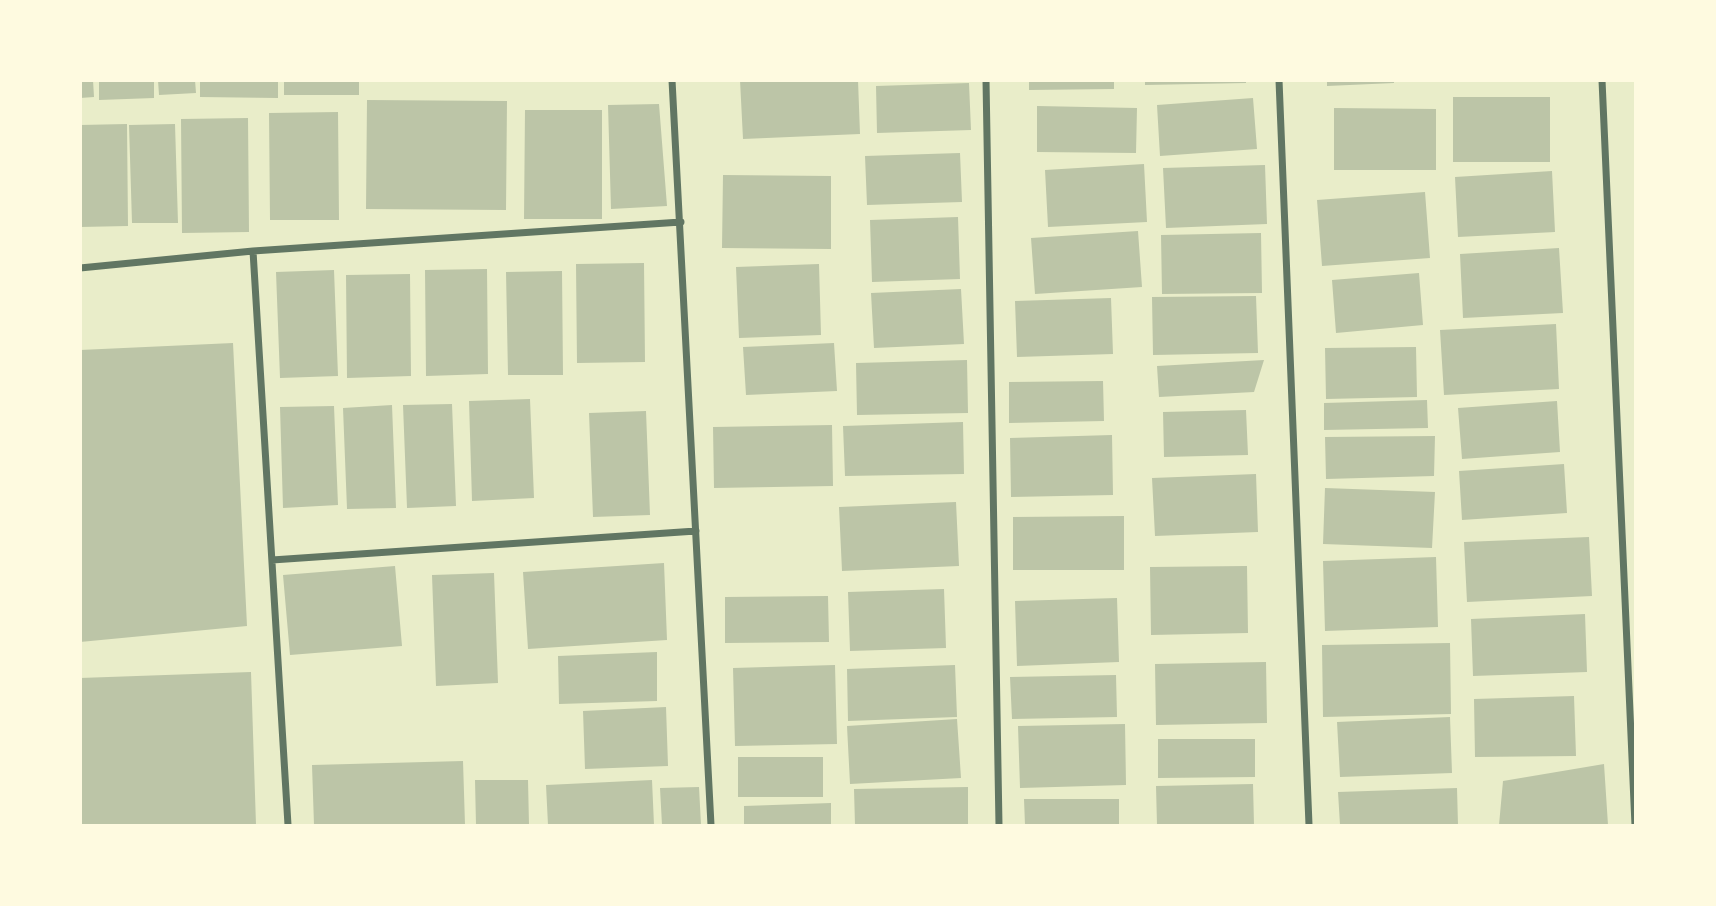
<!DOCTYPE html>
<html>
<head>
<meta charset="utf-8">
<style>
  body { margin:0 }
  #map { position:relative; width:1716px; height:906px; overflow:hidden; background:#e9edc9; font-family:Signika,sans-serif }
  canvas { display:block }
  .frame { position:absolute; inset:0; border:82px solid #fefae0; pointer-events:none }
</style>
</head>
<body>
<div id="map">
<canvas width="1716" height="906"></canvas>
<div class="frame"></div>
</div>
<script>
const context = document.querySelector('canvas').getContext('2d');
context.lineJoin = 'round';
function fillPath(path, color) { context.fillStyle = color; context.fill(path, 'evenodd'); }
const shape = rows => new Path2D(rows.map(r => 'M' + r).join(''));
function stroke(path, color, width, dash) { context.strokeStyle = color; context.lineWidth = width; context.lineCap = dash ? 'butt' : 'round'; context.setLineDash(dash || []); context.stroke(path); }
fillPath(shape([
  [80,80,93,80,94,97,80,98],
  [99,80,154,80,154,98,99,100],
  [158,80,195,80,196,93,159,95],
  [200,80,278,80,278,98,200,97],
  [284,80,359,80,359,95,284,95],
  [740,80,858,80,860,134,743,139],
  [1029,80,1114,80,1114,89,1029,90],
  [1145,80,1246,80,1246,83,1145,85],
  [1327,80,1394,80,1394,83,1327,86],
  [969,83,971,130,877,133,876,86],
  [1453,97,1550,97,1550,162,1453,162],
  [1253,98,1257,149,1160,156,1157,105],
  [367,100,507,101,506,210,366,209],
  [659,104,667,206,611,209,608,105],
  [1037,106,1137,108,1136,153,1037,152],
  [1334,108,1436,109,1436,170,1334,170],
  [525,110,602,110,602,219,524,219],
  [338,112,339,220,270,220,269,113],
  [248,118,249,232,182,233,181,119],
  [127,124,128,226,80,227,80,125],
  [175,124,178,223,132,223,129,125],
  [960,153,962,202,867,205,865,156],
  [1144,164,1147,222,1048,227,1045,170],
  [1265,165,1267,224,1166,228,1163,168],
  [1552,171,1555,232,1458,237,1455,177],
  [723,175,831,176,831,249,722,248],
  [1425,192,1430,258,1322,266,1317,200],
  [958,217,960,279,872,282,870,220],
  [1138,231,1142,287,1035,294,1031,238],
  [1261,233,1262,293,1162,294,1161,235],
  [1559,248,1563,313,1463,318,1460,254],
  [644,263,645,362,577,363,576,264],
  [819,264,821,335,739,338,736,267],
  [487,269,488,374,426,376,425,270],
  [334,270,338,376,280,378,276,272],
  [562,271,563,375,508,375,506,272],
  [1419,273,1423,325,1336,333,1332,280],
  [410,274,411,376,347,378,346,275],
  [961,289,964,344,874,348,871,293],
  [1256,296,1258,353,1153,355,1152,297],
  [1111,298,1113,354,1017,357,1015,301],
  [1556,324,1559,389,1444,395,1440,330],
  [233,343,247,626,80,642,80,350],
  [834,343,837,391,746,395,743,347],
  [1416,347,1417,397,1326,399,1325,348],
  [967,360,968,413,857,415,856,363],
  [1264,360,1254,392,1159,397,1157,366],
  [1103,381,1104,421,1009,423,1009,382],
  [530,399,534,498,472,501,469,401],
  [1427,400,1428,428,1324,430,1324,403],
  [1557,401,1560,452,1462,459,1458,408],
  [452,404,456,506,407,508,403,405],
  [392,405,396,508,347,509,343,408],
  [334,406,338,505,283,508,280,407],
  [1246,410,1248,455,1164,457,1163,412],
  [646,411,650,515,593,517,589,413],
  [963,422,964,474,845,476,843,426],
  [832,425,833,486,714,488,713,427],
  [1112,435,1113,495,1011,497,1010,438],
  [1435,436,1434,476,1326,479,1325,437],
  [1564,464,1567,513,1462,520,1459,471],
  [1256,474,1258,532,1155,536,1152,478],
  [1325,488,1435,492,1432,548,1323,544],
  [956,502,959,566,842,571,839,507],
  [1124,516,1124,570,1013,570,1013,517],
  [1589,537,1592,596,1467,602,1464,542],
  [1436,557,1438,627,1325,631,1323,561],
  [664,563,667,640,528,649,523,572],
  [395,566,402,646,290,655,283,575],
  [1247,566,1248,633,1151,635,1150,567],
  [494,573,498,683,436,686,432,575],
  [944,589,946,648,850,651,848,592],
  [828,596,829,642,725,643,725,597],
  [1117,598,1119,662,1017,666,1015,601],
  [1585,614,1587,672,1473,676,1471,619],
  [1450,643,1451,714,1323,717,1322,645],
  [657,652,657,701,559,704,558,656],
  [1266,662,1267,723,1156,725,1155,664],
  [835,665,837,744,735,746,733,668],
  [955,665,957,717,848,721,847,669],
  [251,672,256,825,80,825,80,678],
  [1116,675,1117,717,1012,719,1010,677],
  [1574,696,1576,756,1475,757,1474,699],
  [666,707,668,766,585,769,583,711],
  [1450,717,1452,773,1340,777,1337,722],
  [957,719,961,778,850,784,847,726],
  [1125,724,1126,785,1020,788,1018,726],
  [1158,739,1255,739,1255,777,1158,778],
  [738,757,823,757,823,797,738,797],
  [463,761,465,825,314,825,312,765],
  [1604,764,1608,825,1499,825,1503,781],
  [475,780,528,780,529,825,476,825],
  [652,780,654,825,548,825,546,785],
  [1253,784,1254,825,1157,825,1156,786],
  [699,787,701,825,662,825,660,788],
  [968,787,968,825,855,825,854,789],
  [1457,788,1458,825,1340,825,1338,792],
  [1024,799,1119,799,1119,825,1025,825],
  [831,803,831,825,744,825,744,806]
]), '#bcc5a7');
stroke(shape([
  [672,80,711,825],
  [986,80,999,825],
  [1279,80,1309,825],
  [1602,80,1635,825],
  [253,251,288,825],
  [80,268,253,251,681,222],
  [272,560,696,531]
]), '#617663', 7);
</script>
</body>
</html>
